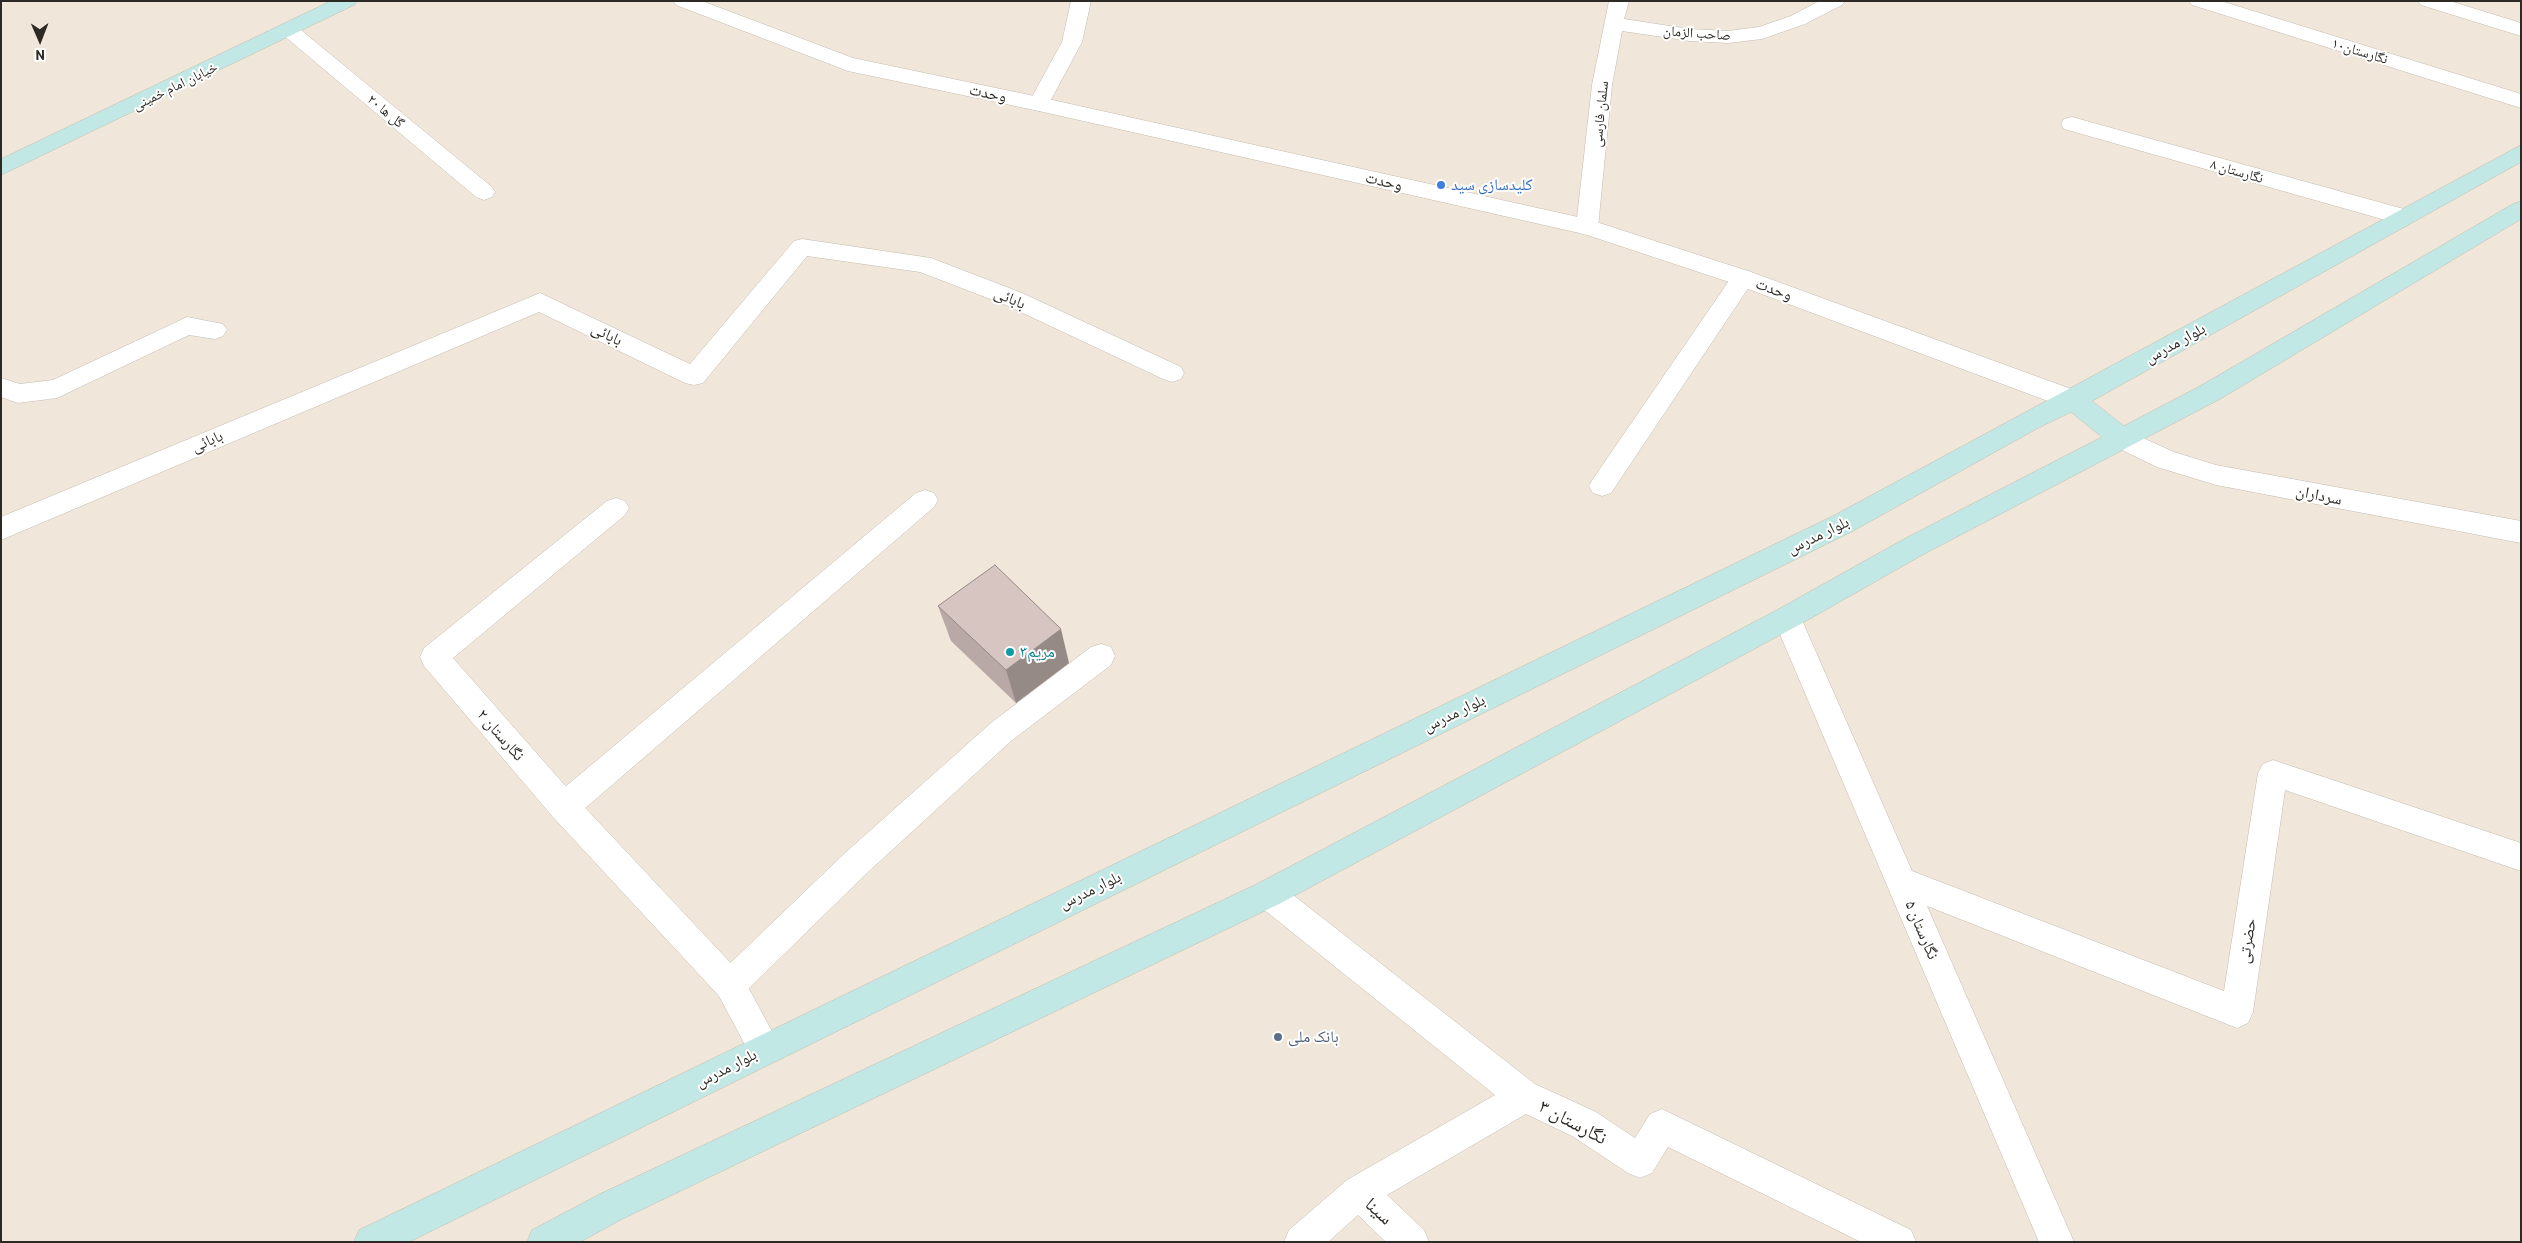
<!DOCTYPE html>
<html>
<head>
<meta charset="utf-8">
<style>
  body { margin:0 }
  #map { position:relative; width:2522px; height:1243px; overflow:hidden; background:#f0e6d9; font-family:Barlow,sans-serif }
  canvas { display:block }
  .frame { position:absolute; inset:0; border:2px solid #2d2a25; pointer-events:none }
  .north { position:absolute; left:15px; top:15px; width:50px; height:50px; -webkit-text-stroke:4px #fff; paint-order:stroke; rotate:179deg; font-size:14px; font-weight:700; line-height:20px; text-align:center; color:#2d2a25 }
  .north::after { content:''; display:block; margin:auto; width:18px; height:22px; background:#2d2a25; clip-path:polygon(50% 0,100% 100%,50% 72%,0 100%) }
</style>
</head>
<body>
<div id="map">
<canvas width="2522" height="1243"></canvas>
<div class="frame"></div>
<div class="north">N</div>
</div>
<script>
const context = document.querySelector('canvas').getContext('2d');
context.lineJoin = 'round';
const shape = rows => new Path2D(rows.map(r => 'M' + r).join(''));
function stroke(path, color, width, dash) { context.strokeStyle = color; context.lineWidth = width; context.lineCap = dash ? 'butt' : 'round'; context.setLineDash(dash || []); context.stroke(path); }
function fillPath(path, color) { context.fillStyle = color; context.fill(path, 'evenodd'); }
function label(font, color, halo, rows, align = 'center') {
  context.font = font + ' Barlow,"Noto Naskh Arabic",sans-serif'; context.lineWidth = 4; context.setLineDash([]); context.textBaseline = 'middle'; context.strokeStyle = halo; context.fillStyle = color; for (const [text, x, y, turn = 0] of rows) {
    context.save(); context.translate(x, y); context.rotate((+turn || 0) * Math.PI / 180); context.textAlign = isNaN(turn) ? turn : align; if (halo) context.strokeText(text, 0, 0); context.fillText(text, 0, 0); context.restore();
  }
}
const service = shape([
  [1071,1,1091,1,1082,42,1046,109,1039,111,1032,109,1028,104,1062,42,1071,1],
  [187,317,223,324,227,330,223,336,215,339,189,335,57,398,18,403,1,397,1,378,20,384,53,380,187,317],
  [925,490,934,493,938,500,934,507,575,817,564,821,553,817,549,807,553,797,916,493,925,490],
  [1101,644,1111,647,1115,656,1111,665,1011,741,867,873,741,996,730,1001,719,996,714,985,719,974,845,853,991,723,1091,647,1101,644]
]);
const minor = shape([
  [1609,1,1629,1,1624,19,1690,29,1728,31,1759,27,1791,16,1819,1,1845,1,1842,5,1805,24,1762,39,1728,43,1690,41,1622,31,1612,85,1598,227,1595,233,1587,235,1579,233,1576,227,1592,85,1609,1],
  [2189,1,2221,1,2521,94,2521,108,2192,5,2189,1],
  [2418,1,2450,1,2521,23,2521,36,2421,5,2418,1],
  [289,24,296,26,492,187,495,192,492,197,484,200,476,197,282,34,279,30,282,26,289,24],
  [2072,117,2411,211,2414,217,2411,223,2403,225,2064,129,2061,124,2064,119,2072,117],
  [802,239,931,258,1022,293,1181,367,1184,373,1181,379,1172,382,1163,379,1006,305,920,272,807,256,703,383,694,385,685,383,539,312,1,540,1,517,540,293,690,364,794,241,802,239],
  [1743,270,1751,272,1755,278,1751,284,1611,493,1602,496,1593,493,1589,486,1593,479,1735,272,1743,270],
  [616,498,625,501,629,508,625,515,453,658,575,797,741,974,781,1048,777,1060,765,1064,753,1060,719,996,553,817,424,666,420,657,424,648,607,501,616,498],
  [1787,606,1797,610,1801,618,1912,871,2224,991,2258,773,2263,764,2273,760,2521,843,2521,871,2285,790,2253,1012,2248,1023,2237,1028,1927,906,2074,1242,2039,1242,1773,618,1777,610,1787,606],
  [1268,879,1279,884,1535,1084,1596,1112,1635,1138,1650,1114,1662,1109,1911,1230,1916,1242,1861,1242,1668,1147,1652,1173,1640,1178,1628,1173,1572,1136,1526,1114,1387,1195,1424,1230,1429,1242,1386,1242,1358,1215,1328,1242,1284,1242,1289,1230,1347,1180,1495,1095,1257,904,1253,894,1257,884,1268,879]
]);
const tertiary = shape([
  [673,1,702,1,853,58,1039,97,1587,219,1751,272,2082,393,2085,400,2082,407,2073,409,2064,407,1735,284,1584,234,1039,111,848,71,676,5,673,1],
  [2123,429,2174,452,2216,465,2521,521,2521,543,2216,485,2157,467,2114,446,2110,439,2114,432,2123,429]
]);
const secondary = shape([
  [331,1,357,1,354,5,1,175,1,159,331,1],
  [2521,145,2521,162,2092,401,2124,426,2202,385,2513,204,2521,201,2521,219,2220,399,1924,554,1797,626,1279,904,624,1218,580,1242,527,1242,532,1230,600,1194,1257,884,1777,610,1906,538,2102,437,2071,412,2038,428,1851,532,409,1242,354,1242,359,1230,1833,516,2521,145]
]);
stroke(service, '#c4bbae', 1);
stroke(minor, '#c4bbae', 1);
stroke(tertiary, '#c4bbae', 1);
stroke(secondary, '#c4bbae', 1);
fillPath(service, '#fff');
fillPath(minor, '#fff');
fillPath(tertiary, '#fff');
fillPath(secondary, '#c1e8e5');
fillPath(shape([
  [938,606,1069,663,1016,703,951,641]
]), '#b8a9a6');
fillPath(shape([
  [1061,629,1069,663,1016,703,1006,670]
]), '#968a87');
const building = shape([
  [995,565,1061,629,1006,670,938,606,995,565]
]);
fillPath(building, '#d6c5c1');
stroke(building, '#968a87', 1);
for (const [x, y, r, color] of [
  [1441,185,5,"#3f7fe0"],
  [1010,652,5,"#0f9aa8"],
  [1278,1037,5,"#5c6f8a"]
]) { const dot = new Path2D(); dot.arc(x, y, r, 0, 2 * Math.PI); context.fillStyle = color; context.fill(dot); stroke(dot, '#fff', 2); }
label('14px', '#2d2a25', '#fff', [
  ["صاحب الزمان",1697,33,4],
  ["نگارستان۱۰",2360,51,17],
  ["خیابان امام خمینی",175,86,-26],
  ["گل ها ۲۰",386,111,40],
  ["سلمان فارسی",1600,114,-84],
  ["نگارستان ۸",2237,171,16]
]);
label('16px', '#2d2a25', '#fff', [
  ["وحدت",988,93,12],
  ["وحدت",1384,181,13],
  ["وحدت",1774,289,20],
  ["بابائی",1010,298,23],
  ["بابائی",607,334,26],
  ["بلوار مدرس",2175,343,-29],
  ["بابائی",207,441,-23],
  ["سرداران",2319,495,11],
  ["بلوار مدرس",1818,535,-26],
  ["بلوار مدرس",1454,713,-26],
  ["نگارستان ۲",501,735,49],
  ["بلوار مدرس",1090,890,-26],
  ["نگارستان ۵",1922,930,67],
  ["حضرتی",2247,941,-81],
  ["بلوار مدرس",726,1068,-27]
]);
label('16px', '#366cbe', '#fff', [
  ["کلیدسازی سید",1451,185]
], 'left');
label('16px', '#0d838f', '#fff', [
  ["مریم۳",1020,652]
], 'left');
label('16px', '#4e5e75', '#fff', [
  ["بانک ملی",1288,1037]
], 'left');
label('19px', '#2d2a25', '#fff', [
  ["نگارستان ۳",1573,1122,28],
  ["سینا",1379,1211,43]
]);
</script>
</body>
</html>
